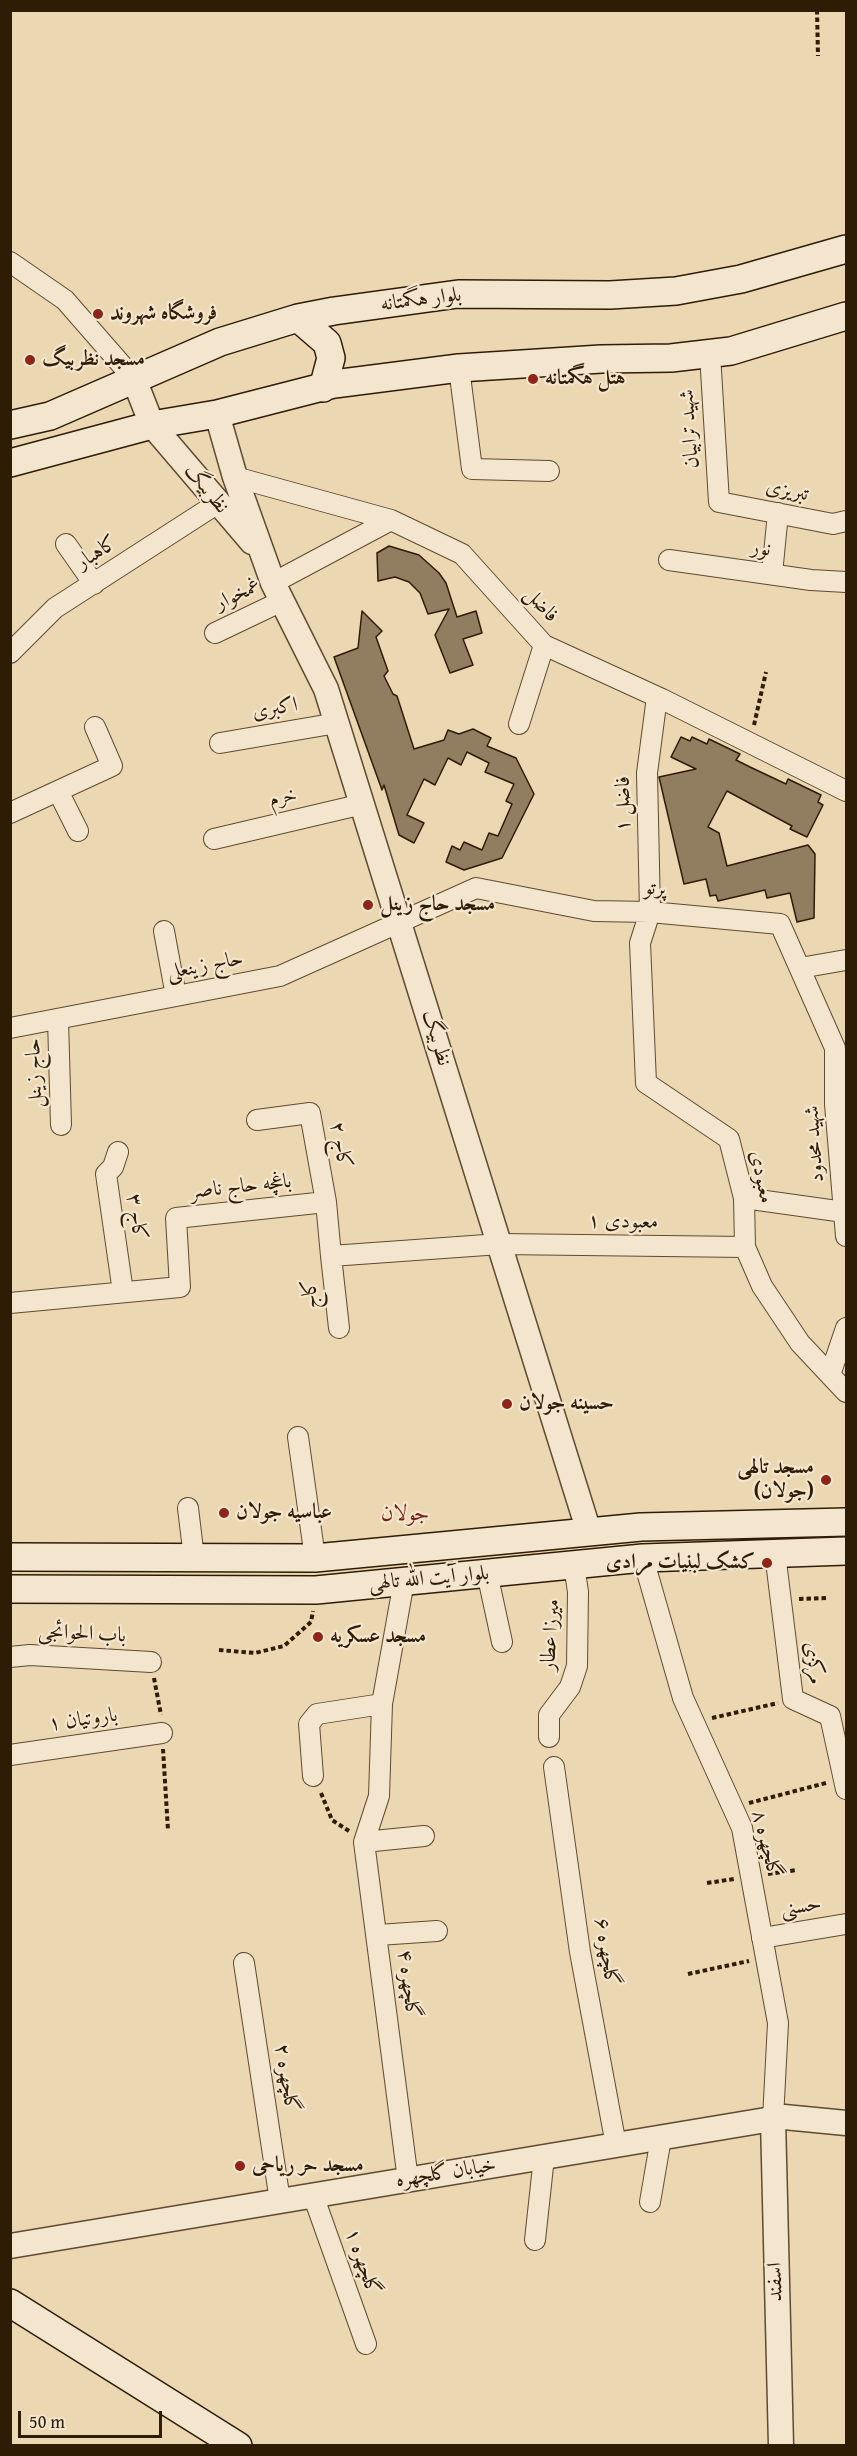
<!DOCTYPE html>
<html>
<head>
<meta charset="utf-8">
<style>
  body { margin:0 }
  #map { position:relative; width:857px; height:2456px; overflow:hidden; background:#ecd7b3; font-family:"Gentium Book Plus",serif }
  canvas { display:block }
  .frame { position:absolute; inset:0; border:12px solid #2f1c05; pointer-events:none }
  .scale { position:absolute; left:18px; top:2411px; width:144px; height:27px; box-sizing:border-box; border:3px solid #2f1c05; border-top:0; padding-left:8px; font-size:18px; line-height:21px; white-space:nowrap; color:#2f1c05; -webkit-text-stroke:4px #f3e5ce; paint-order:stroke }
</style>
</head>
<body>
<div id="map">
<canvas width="857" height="2456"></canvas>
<div class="frame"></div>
<div class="scale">50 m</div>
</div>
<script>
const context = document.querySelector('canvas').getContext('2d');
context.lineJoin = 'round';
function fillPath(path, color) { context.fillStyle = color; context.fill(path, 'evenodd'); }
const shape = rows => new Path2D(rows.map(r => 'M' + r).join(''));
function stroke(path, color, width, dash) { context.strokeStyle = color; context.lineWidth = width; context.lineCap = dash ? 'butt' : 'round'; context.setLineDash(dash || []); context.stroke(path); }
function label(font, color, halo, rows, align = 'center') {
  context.font = font + ' "Gentium Book Plus",Amiri,serif'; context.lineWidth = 4.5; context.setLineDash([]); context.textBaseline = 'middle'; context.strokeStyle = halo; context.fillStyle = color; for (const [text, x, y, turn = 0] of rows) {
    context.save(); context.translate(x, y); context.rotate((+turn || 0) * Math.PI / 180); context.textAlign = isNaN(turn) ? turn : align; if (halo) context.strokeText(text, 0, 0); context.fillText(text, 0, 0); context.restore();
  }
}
const building = shape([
  [389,546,419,555,439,573,446,583,457,617,476,611,482,633,463,639,473,665,450,673,435,635,449,609,428,614,420,593,409,582,395,577,378,581,377,553,389,546],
  [362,611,382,631,376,637,388,671,384,676,393,694,397,696,414,749,444,740,448,730,459,734,473,729,491,738,487,746,516,758,534,794,502,858,464,870,446,862,452,846,460,850,464,842,482,850,489,833,498,836,512,804,506,801,514,784,485,772,489,763,467,752,461,765,448,758,435,785,424,779,407,815,424,823,414,843,399,835,384,785,382,790,334,657,358,648,362,611],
  [681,737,690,741,692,737,707,744,709,739,740,754,736,760,750,767,786,784,788,779,821,795,818,802,823,805,807,837,790,829,792,826,727,791,708,827,719,833,727,866,808,845,815,854,814,918,797,922,790,893,767,898,765,890,718,901,716,895,710,896,706,879,684,884,659,777,696,769,671,757,681,737]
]);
fillPath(building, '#917d5f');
stroke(building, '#2f1c05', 1.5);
const minor = shape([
  [10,262,65,300,134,379],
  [710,354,719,502,833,524,846,521],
  [459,368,472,469,549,471],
  [235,477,391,520,462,554,544,645,662,699,846,791],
  [66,544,94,584],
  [669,560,811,580,846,582],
  [772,574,778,513],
  [273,583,391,520],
  [215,633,282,601],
  [10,653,55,608,218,503],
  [657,697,647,773,650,912,640,943,646,1083,729,1139,744,1198,745,1247,762,1286,800,1343,846,1392],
  [519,724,544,645],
  [220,743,337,723],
  [58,791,78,831],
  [10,813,112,766,95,727],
  [214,839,363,804],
  [164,931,176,996],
  [800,968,846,960],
  [58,1019,61,1125],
  [10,1028,280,976,476,888,594,911,650,912,780,924,835,1048,835,1104,846,1236],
  [257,1120,310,1113,326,1202],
  [118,1152,113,1167,106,1174,123,1292],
  [744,1198,844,1212],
  [331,1256,339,1328],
  [10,1303,180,1287,176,1218,326,1202,331,1256,500,1244,745,1247],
  [830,1375,846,1328],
  [298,1437,315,1558],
  [188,1508,194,1558],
  [775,1553,793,1699,830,1716,846,1789],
  [643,1558,683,1698,742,1828,778,2023,773,2119],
  [487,1573,502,1642],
  [404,1581,382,1704,379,1796,364,1842,408,2180],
  [10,1657,30,1655,151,1662],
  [549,1737,549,1715,570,1687,577,1666,578,1592,574,1565],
  [10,1755,162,1733],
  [554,1767,580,1952,616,2145],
  [313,1776,309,1724,317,1714,382,1704],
  [364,1842,424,1836],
  [378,1935,437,1931],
  [762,1938,846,1924],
  [244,1963,280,2201],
  [313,2195,366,2344],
  [650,2202,661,2138],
  [535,2240,544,2157]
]);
const tertiary = shape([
  [134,379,152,425,252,542],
  [217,414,235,477,273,583,326,689,589,1532],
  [773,2119,781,2446],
  [10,2246,784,2117,846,2123]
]);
const secondary = shape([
  [298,318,327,343,331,358,323,388],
  [10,425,50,416,220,342,298,318,334,311,458,294,610,295,676,291,741,279,846,249],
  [10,463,152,425,217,414,334,384,459,368,601,359,671,358,731,351,846,316],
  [10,1557,315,1558,641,1527,846,1522],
  [10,1589,316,1590,643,1558,846,1551],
  [10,2303,238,2446]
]);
stroke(minor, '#5e4b30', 22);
stroke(tertiary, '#5e4b30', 27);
stroke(secondary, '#2f1c05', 30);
stroke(shape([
  [817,10,818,56],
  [754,725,766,672],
  [799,1599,828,1598],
  [219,1650,255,1653,284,1646,311,1622,313,1611],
  [154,1678,161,1715],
  [712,1718,778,1703],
  [163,1749,168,1830],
  [321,1793,332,1820,349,1831],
  [749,1803,826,1783],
  [768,1874,797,1870],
  [707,1883,734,1879],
  [688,1974,749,1961]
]), '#2f1c05', 4, [4.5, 3]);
stroke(minor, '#f3e5ce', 20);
stroke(tertiary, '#f3e5ce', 24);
stroke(secondary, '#f3e5ce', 27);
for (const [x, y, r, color] of [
  [98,314,6,"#8f2418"],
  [30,360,6,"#8f2418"],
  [533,379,6,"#8f2418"],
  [368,905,6,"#8f2418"],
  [507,1404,6,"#8f2418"],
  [826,1480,6,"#8f2418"],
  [224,1513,6,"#8f2418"],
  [767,1563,6,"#8f2418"],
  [318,1637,6,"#8f2418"],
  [240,2166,6,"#8f2418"]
]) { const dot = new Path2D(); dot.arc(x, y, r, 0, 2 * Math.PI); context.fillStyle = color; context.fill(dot); stroke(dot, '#f3e5ce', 2); }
label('21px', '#2f1c05', '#f3e5ce', [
  ["بلوار هگمتانه",421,300,-7],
  ["شهید ترابیان",690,429,-94],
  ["نظربیگ",206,489,50],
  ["تبریزی",787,491,11],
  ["نور",761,549,8],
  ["کاهبار",97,553,-32],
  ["غمخوار",238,595,-25],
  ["فاضل",541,605,48],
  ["اکبری",275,709,-10],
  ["خرم",283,798,-13],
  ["فاضل ۱",624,804,-90],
  ["پرتو",655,889,4],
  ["حاج زینعلی",205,966,-11],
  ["نظربیگ",436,1038,73],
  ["حاج زینل",35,1073,-92],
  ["شهید محدود",815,1144,-94],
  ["کاج ۲",340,1145,80],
  ["معبودی",761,1177,79],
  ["باغچه حاج ناصر",241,1187,-6],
  ["کاج ۳",136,1217,82],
  ["معبودی ۱",623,1222,1],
  ["کاج",311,1294,-96],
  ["بلوار آیت الله تالهی",429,1579,-5],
  ["باب الحوائجی",82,1634,3],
  ["میرزا عطار",551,1635,-86],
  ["مرکزی",813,1663,83],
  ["۱ باروتیان",83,1720,-8],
  ["گلچهره ۸",766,1844,76],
  ["حسنی",801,1907,-9],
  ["گلچهره ۶",606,1952,81],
  ["گلچهره ۴",408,1984,83],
  ["گلچهره ۲",286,2078,81],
  ["خیابان گلچهره",446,2173,-9],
  ["گلچهره ۱",362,2262,71],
  ["اسفند",776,2282,-91]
]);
label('bold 21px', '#2f1c05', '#f3e5ce', [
  ["فروشگاه شهروند",110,314],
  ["مسجد نظربیگ",42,360],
  ["هتل هگمتانه",545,379],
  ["مسجد حاج زینل",380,905],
  ["حسینه جولان",519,1404],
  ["مسجد تالهی",814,1468,"right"],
  ["(جولان)",814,1492,"right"],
  ["عباسیه جولان",236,1513],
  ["کشک لبنیات مرادی",755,1563,"right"],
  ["مسجد عسکریه",330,1637],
  ["مسجد حر ریاحی",252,2166]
], 'left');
label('22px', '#7a1f14', '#f3e5ce', [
  ["جولان",405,1514]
]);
</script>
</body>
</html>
